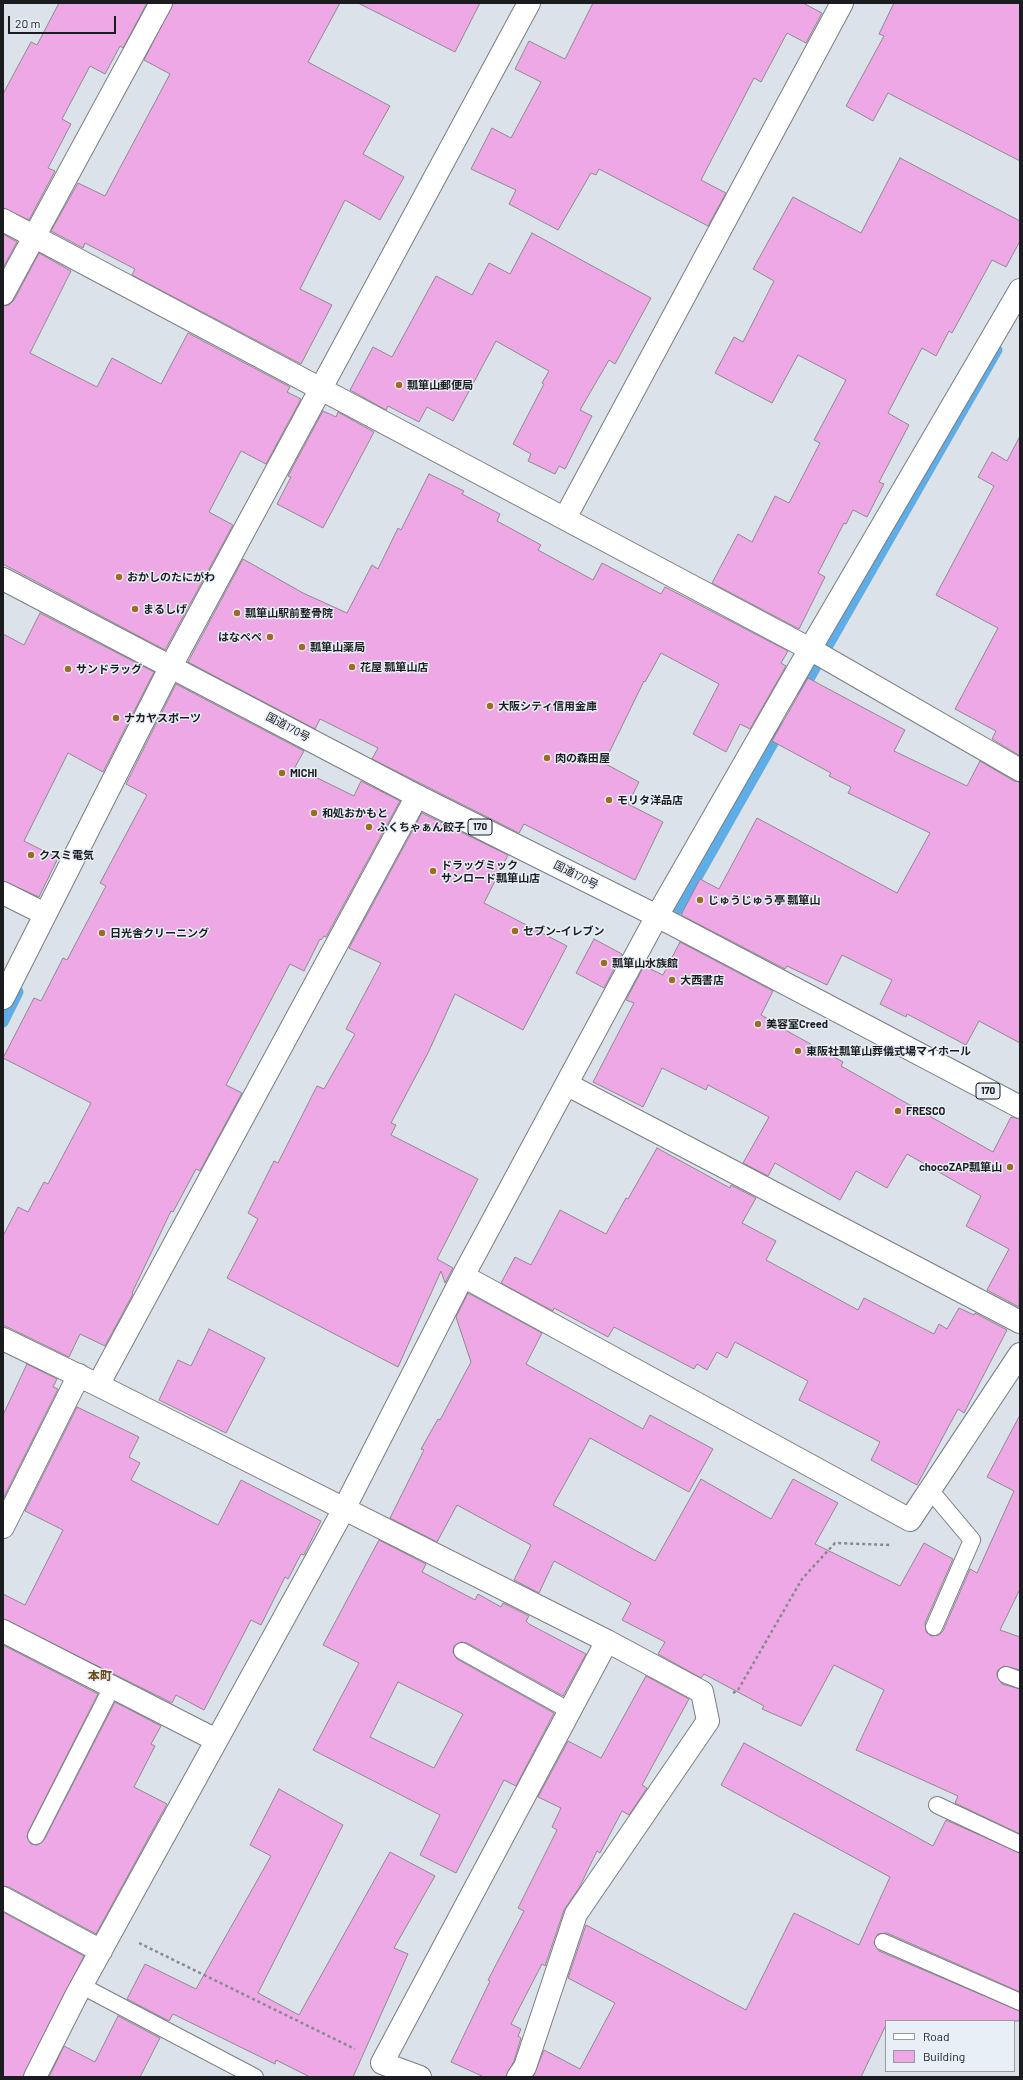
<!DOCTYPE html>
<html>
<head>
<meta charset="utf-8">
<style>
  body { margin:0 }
  #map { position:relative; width:1023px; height:2080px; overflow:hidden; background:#dce2e9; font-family:Barlow,sans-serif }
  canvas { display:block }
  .frame { position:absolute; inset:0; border:4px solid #1a1c1f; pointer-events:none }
  .legend { position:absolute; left:885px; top:2020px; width:130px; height:52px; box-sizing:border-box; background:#e9eff6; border:1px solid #969ba0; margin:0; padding:5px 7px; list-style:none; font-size:12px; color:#1a1c1f }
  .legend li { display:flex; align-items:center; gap:8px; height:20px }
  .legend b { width:20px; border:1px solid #969ba0 }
  .scale { position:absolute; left:8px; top:16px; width:108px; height:18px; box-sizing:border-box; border:2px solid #1a1c1f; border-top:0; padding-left:5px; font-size:12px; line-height:14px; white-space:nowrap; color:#1a1c1f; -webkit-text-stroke:3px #e9eff6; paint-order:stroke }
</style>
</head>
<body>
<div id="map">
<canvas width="1023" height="2080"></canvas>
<div class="frame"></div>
<ul class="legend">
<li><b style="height:5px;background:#fff"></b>Road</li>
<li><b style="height:11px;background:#eea8e5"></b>Building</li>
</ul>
<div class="scale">20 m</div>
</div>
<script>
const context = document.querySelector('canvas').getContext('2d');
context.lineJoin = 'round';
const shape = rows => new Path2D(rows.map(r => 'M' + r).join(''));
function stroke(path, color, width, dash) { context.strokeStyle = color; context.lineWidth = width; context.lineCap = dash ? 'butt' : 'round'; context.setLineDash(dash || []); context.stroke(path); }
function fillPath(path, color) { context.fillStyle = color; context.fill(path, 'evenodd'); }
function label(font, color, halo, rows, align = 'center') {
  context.font = font + ' Barlow,"Noto Sans JP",sans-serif'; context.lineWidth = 3; context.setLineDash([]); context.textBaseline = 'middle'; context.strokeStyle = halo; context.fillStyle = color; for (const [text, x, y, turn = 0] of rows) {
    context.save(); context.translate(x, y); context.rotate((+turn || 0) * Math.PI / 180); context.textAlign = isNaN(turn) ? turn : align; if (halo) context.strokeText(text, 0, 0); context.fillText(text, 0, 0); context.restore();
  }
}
stroke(shape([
  [802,691,997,350],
  [679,909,781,729],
  [3,1022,18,992]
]), '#5eade7', 11);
const building = shape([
  [59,3,147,3,123,48,120,46,105,74,90,66,62,119,71,124,48,168,55,171,29,220,3,208,3,94,31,42,37,45,59,3],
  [173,3,340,3,308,62,390,106,363,154,404,177,380,220,345,200,300,289,332,305,301,364,132,275,135,269,85,243,83,248,51,231,78,183,105,196,170,74,144,60,173,3],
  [358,3,480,3,455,52,358,3],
  [593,3,803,3,822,13,806,43,787,33,761,82,754,78,701,180,726,193,708,226,599,169,596,175,591,173,558,230,509,204,516,190,471,169,492,128,511,138,541,82,515,69,529,41,565,59,593,3],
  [894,3,1020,3,1020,161,888,93,873,121,846,106,884,36,879,34,894,3],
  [900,158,1020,221,1020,241,1006,267,992,260,952,333,949,331,936,356,922,348,888,413,909,425,879,482,884,484,867,517,853,510,846,524,844,523,818,573,825,577,799,629,712,583,738,534,752,542,775,496,789,503,820,443,814,440,846,380,798,355,772,403,715,373,734,337,743,342,774,281,753,269,793,197,861,233,900,158],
  [532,233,651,298,615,364,609,360,580,410,592,416,565,469,559,466,555,474,528,461,531,454,513,444,544,384,542,383,549,371,496,341,453,421,427,407,419,422,388,406,386,410,350,390,373,347,392,357,436,276,472,295,489,263,510,274,532,233],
  [3,234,17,242,3,268,3,234],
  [39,253,71,271,30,353,97,387,112,358,161,384,188,333,290,387,287,392,301,399,266,464,241,451,209,512,233,525,165,650,3,564,3,306,9,305,14,300,39,253],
  [323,411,336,417,338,412,374,432,323,528,277,504,291,477,288,476,323,411],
  [1020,436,1020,756,992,739,996,731,955,709,998,628,936,595,994,486,978,477,992,452,1007,461,1020,436],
  [429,474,464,491,462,494,500,514,497,521,541,545,538,550,593,580,602,563,661,594,665,587,788,651,781,663,786,666,750,729,740,724,726,752,693,734,719,684,661,653,645,682,644,681,604,763,639,782,628,804,663,822,635,880,524,824,519,833,372,759,378,748,320,719,315,729,188,662,243,559,303,593,347,613,372,565,378,569,398,528,401,530,429,474],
  [40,613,154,672,103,772,68,753,24,841,58,858,39,897,3,881,3,634,24,645,40,613],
  [808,678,905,730,894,751,967,786,980,761,1014,781,1020,782,1020,1043,979,1021,966,1045,907,1014,906,1017,880,1004,892,980,842,955,827,985,787,966,785,969,681,915,700,879,719,889,757,818,897,893,930,833,848,793,851,787,829,776,831,773,772,741,808,678],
  [176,684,304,751,295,767,354,796,361,781,400,801,326,937,324,936,321,940,320,939,304,971,290,964,226,1085,242,1093,200,1171,196,1169,173,1212,171,1211,132,1293,133,1294,105,1346,80,1334,69,1357,3,1325,3,1236,18,1207,28,1212,44,1182,48,1184,91,1103,3,1058,34,998,41,1001,63,958,67,960,106,886,100,883,147,795,126,784,176,684],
  [422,813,508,855,484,903,567,946,523,1030,455,994,428,1053,391,1123,396,1125,391,1135,478,1179,437,1259,453,1268,445,1283,441,1271,398,1367,227,1278,258,1219,248,1213,274,1161,278,1163,317,1086,324,1089,355,1034,346,1029,381,963,349,948,422,813],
  [594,939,622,954,604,988,576,973,594,939],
  [680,942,773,991,761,1015,772,1021,771,1022,843,1062,841,1066,993,1152,1011,1117,1020,1119,1019,1307,987,1290,1009,1249,966,1226,981,1196,907,1154,887,1188,856,1171,840,1200,775,1163,768,1176,743,1163,769,1117,708,1085,706,1090,662,1068,643,1107,593,1082,634,1003,626,1000,644,966,663,975,680,942],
  [657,1148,730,1188,731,1185,756,1198,742,1223,776,1241,766,1260,858,1310,864,1298,934,1334,939,1324,947,1329,959,1308,974,1315,975,1313,1007,1330,964,1413,958,1409,917,1485,871,1460,880,1442,799,1400,808,1381,735,1342,727,1358,717,1352,707,1370,697,1364,694,1369,614,1327,608,1337,554,1308,553,1311,501,1283,515,1257,531,1265,560,1210,606,1234,626,1198,628,1199,657,1148],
  [468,1293,542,1333,526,1364,643,1429,650,1415,713,1449,689,1492,590,1438,553,1505,655,1561,701,1479,771,1519,793,1479,838,1503,815,1544,900,1586,924,1543,953,1559,925,1623,926,1632,931,1636,939,1635,943,1631,970,1569,977,1573,1014,1491,987,1477,1020,1415,1020,1589,1000,1630,1020,1637,1020,1670,1004,1666,997,1671,997,1676,1002,1684,1020,1689,1020,1834,955,1803,958,1796,856,1750,884,1690,834,1665,801,1726,762,1709,764,1706,704,1674,701,1678,658,1654,665,1642,622,1620,631,1603,554,1561,539,1593,514,1580,531,1545,457,1505,437,1542,390,1518,424,1450,421,1449,438,1419,440,1420,471,1362,456,1317,468,1293],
  [209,1329,265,1358,226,1433,159,1400,178,1360,191,1366,209,1329],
  [27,1364,57,1379,53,1387,58,1389,3,1499,3,1415,27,1364],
  [77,1407,139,1437,129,1457,140,1463,131,1480,218,1525,241,1480,321,1521,304,1555,301,1554,288,1579,285,1577,261,1625,251,1620,204,1710,176,1695,172,1703,3,1619,3,1594,25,1605,63,1530,25,1511,77,1407],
  [379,1540,426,1564,422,1572,475,1600,478,1594,501,1607,503,1603,529,1616,526,1621,529,1624,586,1654,563,1696,467,1643,461,1642,454,1646,453,1652,457,1659,554,1713,516,1786,504,1780,456,1873,420,1855,440,1815,313,1750,359,1663,323,1645,379,1540],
  [398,1682,463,1714,434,1768,370,1737,398,1682],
  [3,1645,98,1694,28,1832,27,1837,31,1844,37,1845,44,1840,115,1702,161,1726,151,1744,155,1746,134,1787,167,1804,96,1934,9,1887,3,1886,3,1645],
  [646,1676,689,1699,642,1785,647,1788,629,1815,622,1811,600,1853,597,1851,579,1888,564,1910,545,1966,542,1964,511,2024,521,2029,518,2036,521,2038,514,2061,506,2077,484,2077,451,2062,490,1981,488,1980,524,1911,518,1908,557,1830,552,1827,561,1808,538,1797,568,1741,601,1758,646,1676],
  [744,1743,933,1846,946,1820,1020,1853,1020,1992,887,1933,878,1934,874,1943,879,1951,1020,2011,1020,2021,886,2021,886,2025,861,2077,533,2077,544,2050,580,2069,615,2003,568,1978,586,1925,746,2010,794,1913,859,1945,890,1877,721,1785,744,1743],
  [279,1789,343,1825,258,1993,299,2015,390,1852,435,1876,394,1948,408,1954,353,2077,310,2077,276,2060,275,2064,173,2014,169,2021,127,1999,145,1964,196,1989,271,1856,250,1845,279,1789],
  [3,1912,84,1956,23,2077,3,2077,3,1912],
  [118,2016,160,2038,140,2077,49,2077,64,2046,95,2062,118,2016]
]);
fillPath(building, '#eea8e5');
stroke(building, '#90898f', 1);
const service = shape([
  [930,1490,972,1540,934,1627],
  [462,1651,570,1711],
  [1006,1675,1020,1680],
  [937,1805,1020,1844],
  [36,1836,112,1687],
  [883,1942,1020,2002],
  [82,1986,255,2077]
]);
const minor = shape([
  [3,220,810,649,657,916,463,1276,344,1509,78,1992,35,2077],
  [1020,290,810,649,1020,770],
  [3,294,161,3],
  [565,518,842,3],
  [3,893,45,914],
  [3,998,171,666,529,3],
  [568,1085,1020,1322],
  [463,1276,910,1520,1020,1354],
  [3,1339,98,1385,607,1641,702,1692,708,1721,576,1914,525,2067,518,2077],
  [98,1385,417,796],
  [3,1527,79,1375],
  [3,1631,216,1740],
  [3,1898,101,1951],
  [420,2077,382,2063,607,1641]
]);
const trunk = shape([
  [3,579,417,796,657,916,1020,1107]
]);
stroke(service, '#787e84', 18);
stroke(minor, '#787e84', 24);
stroke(trunk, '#787e84', 24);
stroke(shape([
  [733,1693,738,1690,802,1579,835,1543,890,1545],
  [139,1943,355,2049]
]), '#868a8f', 2.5, [3, 3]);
stroke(service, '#fff', 16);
stroke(minor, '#fff', 22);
stroke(trunk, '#fff', 22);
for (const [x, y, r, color] of [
  [399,385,4,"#9f6b22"],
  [119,577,4,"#9f6b22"],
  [135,609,4,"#9f6b22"],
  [237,613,4,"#9f6b22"],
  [270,637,4,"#9f6b22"],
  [302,647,4,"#9f6b22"],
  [352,667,4,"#9f6b22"],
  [68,669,4,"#9f6b22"],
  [490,706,4,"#9f6b22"],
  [116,718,4,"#9f6b22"],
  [547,758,4,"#9f6b22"],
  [282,773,4,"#9f6b22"],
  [609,800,4,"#9f6b22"],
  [314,813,4,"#9f6b22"],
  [369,827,4,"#9f6b22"],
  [31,855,4,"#9f6b22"],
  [433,871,4,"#9f6b22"],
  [700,900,4,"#9f6b22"],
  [515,931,4,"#9f6b22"],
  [102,933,4,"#9f6b22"],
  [604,963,4,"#9f6b22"],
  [672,980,4,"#9f6b22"],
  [758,1024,4,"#9f6b22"],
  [798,1051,4,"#9f6b22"],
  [898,1111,4,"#9f6b22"],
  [1010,1167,4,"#9f6b22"]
]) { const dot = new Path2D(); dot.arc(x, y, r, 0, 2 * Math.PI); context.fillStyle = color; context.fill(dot); stroke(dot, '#e9eff6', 1.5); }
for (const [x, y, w] of [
  [480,827,24],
  [988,1091,24]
]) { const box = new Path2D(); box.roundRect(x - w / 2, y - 8, w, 16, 3); context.fillStyle = '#e9eff6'; context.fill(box); stroke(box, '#1a1c1f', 1); }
label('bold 10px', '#1a1c1f', null, [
  ["170",480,827],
  ["170",988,1091]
]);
label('bold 11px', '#1a1c1f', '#e9eff6', [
  ["瓢箪山郵便局",407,385],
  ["おかしのたにがわ",127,577],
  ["まるしげ",143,609],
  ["瓢箪山駅前整骨院",245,613],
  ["はなぺぺ",262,637,"right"],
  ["瓢箪山薬局",310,647],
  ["花屋 瓢箪山店",360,667],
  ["サンドラッグ",76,669],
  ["大阪シティ信用金庫",498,706],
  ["ナカヤスポーツ",124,718],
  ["肉の森田屋",555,758],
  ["MICHI",290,773],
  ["モリタ洋品店",617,800],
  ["和処おかもと",322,813],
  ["ふくちゃぁん餃子",377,827],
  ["クスミ電気",39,855],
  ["ドラッグミック",441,865],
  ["サンロード瓢箪山店",441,878],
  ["じゅうじゅう亭 瓢箪山",708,900],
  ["セブン-イレブン",523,931],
  ["日光舎クリーニング",110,933],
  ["瓢箪山水族館",612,963],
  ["大西書店",680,980],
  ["美容室Creed",766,1024],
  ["東阪社瓢箪山葬儀式場マイホール",806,1051],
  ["FRESCO",906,1111],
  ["chocoZAP瓢箪山",1002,1167,"right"]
], 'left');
label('11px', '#1a1c1f', '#e9eff6', [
  ["国道170号",288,727,28],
  ["国道170号",576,875,27]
]);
label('bold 12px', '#6d4a18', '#e9eff6', [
  ["本町",100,1676]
]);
</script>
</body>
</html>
